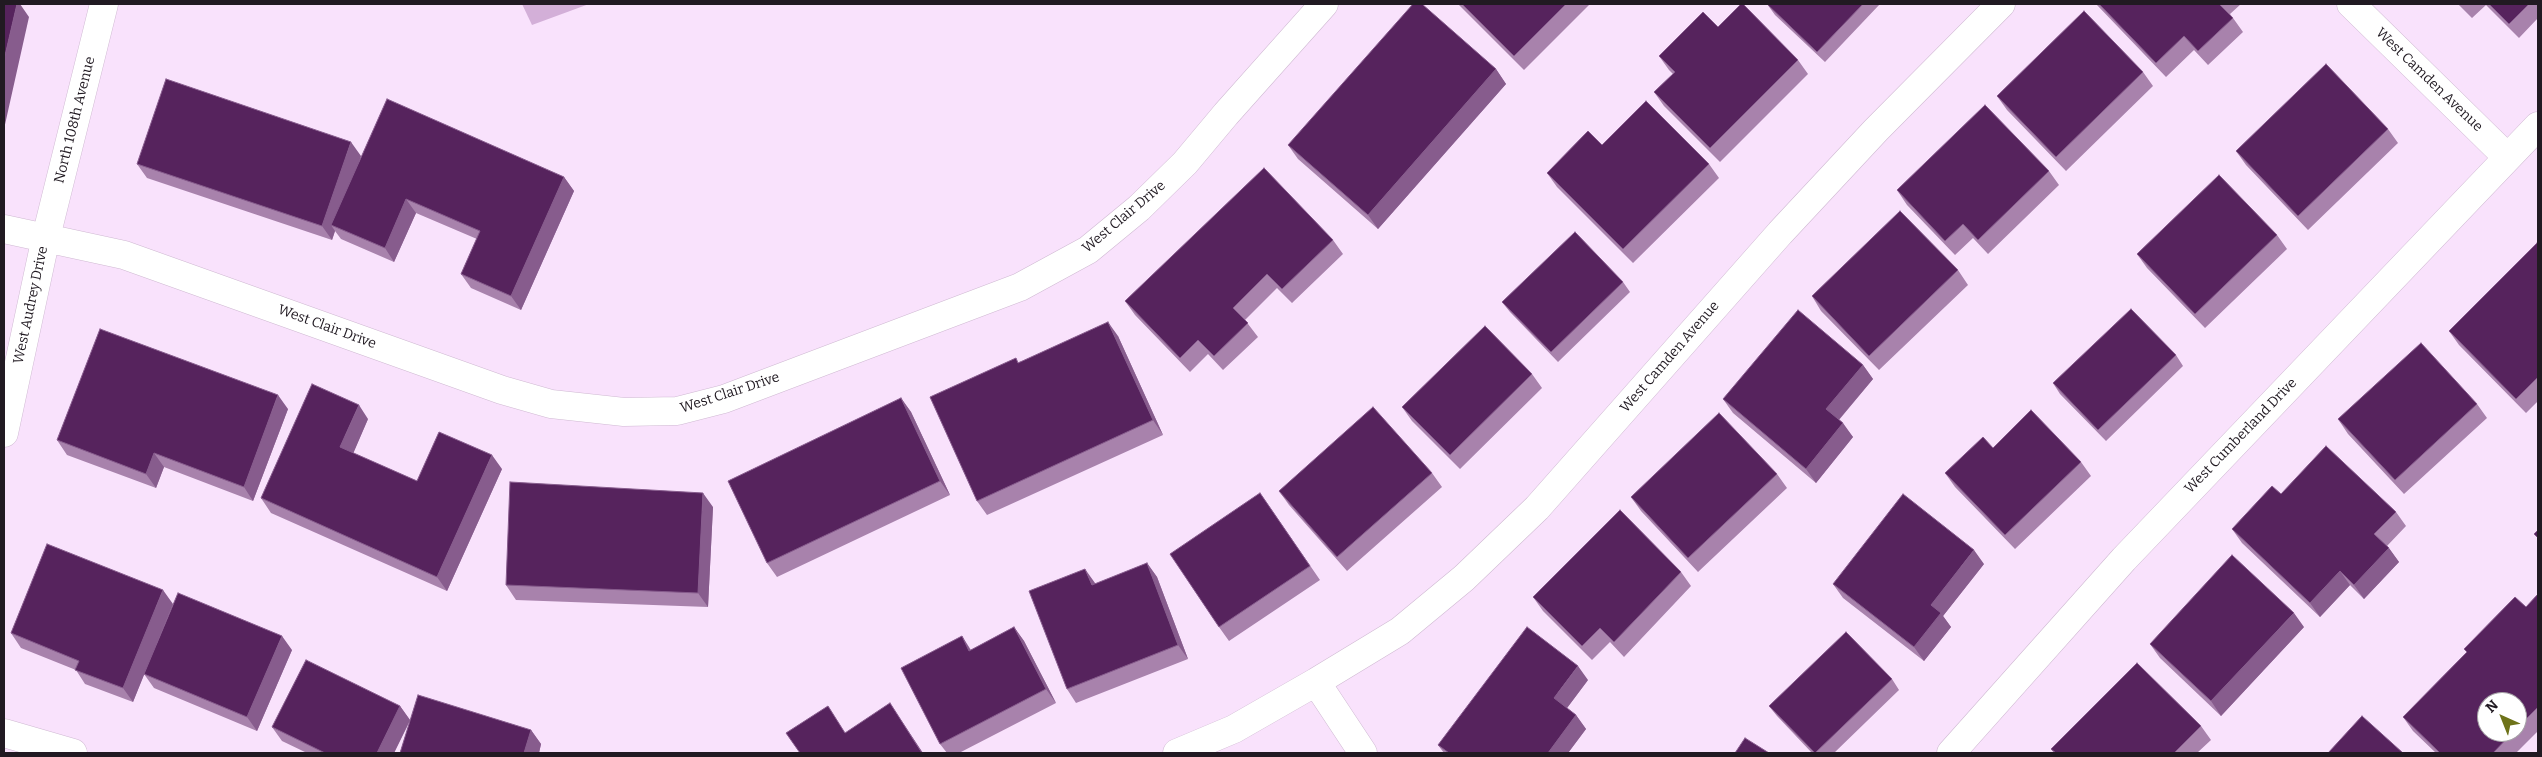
<!DOCTYPE html>
<html>
<head>
<meta charset="utf-8">
<style>
  body { margin:0 }
  #map { position:relative; width:2542px; height:757px; overflow:hidden; background:#f9e2fc; font-family:Bitter,serif }
  canvas { display:block }
  .frame { position:absolute; inset:0; border:5px solid #211a22; pointer-events:none }
  .north { position:absolute; left:2477px; top:692px; width:50px; height:50px; box-sizing:border-box; background:#fff; border:1px solid #a6a3a7; border-radius:50%; rotate:316deg; font-size:14px; font-weight:700; line-height:20px; text-align:center; color:#211a22 }
  .north::after { content:''; display:block; margin:auto; width:18px; height:22px; background:#6e731a; clip-path:polygon(50% 0,100% 100%,50% 72%,0 100%) }
</style>
</head>
<body>
<div id="map">
<canvas width="2542" height="757"></canvas>
<div class="frame"></div>
<div class="north">N</div>
</div>
<script>
const context = document.querySelector('canvas').getContext('2d');
context.lineJoin = 'round';
function fillPath(path, color) { context.fillStyle = color; context.fill(path, 'evenodd'); }
const shape = rows => new Path2D(rows.map(r => 'M' + r).join(''));
function stroke(path, color, width, dash) { context.strokeStyle = color; context.lineWidth = width; context.lineCap = dash ? 'butt' : 'round'; context.setLineDash(dash || []); context.stroke(path); }
function label(font, color, halo, rows, align = 'center') {
  context.font = font + ' Bitter,serif'; context.lineWidth = 5; context.setLineDash([]); context.textBaseline = 'middle'; context.strokeStyle = halo; context.fillStyle = color; for (const [text, x, y, turn = 0] of rows) {
    context.save(); context.translate(x, y); context.rotate((+turn || 0) * Math.PI / 180); context.textAlign = isNaN(turn) ? turn : align; if (halo) context.strokeText(text, 0, 0); context.fillText(text, 0, 0); context.restore();
  }
}
fillPath(shape([
  [522,4,589,4,532,25]
]), '#d3afd8');
const minor = shape([
  [2351,4,2507,157],
  [4,229,124,255,502,390,551,404,624,412,677,411,724,399,1020,287,1088,250,1139,208,1185,163,1226,114,1324,4],
  [4,433,46,237,104,4],
  [1316,682,1363,753],
  [4,733,73,753],
  [1177,753,1234,729,1316,682,1400,631,1464,578,1537,508,1780,233,1876,130,2001,4],
  [1951,753,2124,559,2538,126]
]);
stroke(minor, '#cfb9d2', 29);
stroke(minor, '#fff', 28);
fillPath(shape([
  [1458,4,1590,4,1524,70],
  [1767,4,1880,4,1825,62,1775,15],
  [2096,4,2241,4,2230,14,2233,18,2243,32,2208,65,2194,50,2166,77],
  [2458,4,2538,4,2538,18,2519,38,2486,5,2472,18],
  [1718,27,1798,60,1808,74,1720,162,1664,106,1654,92,1673,74,1669,70,1659,56],
  [1496,69,1506,84,1378,229,1298,159,1288,145],
  [2143,72,2153,86,2066,171,2007,110,1997,96],
  [2388,129,2398,143,2308,230,2246,165,2236,151],
  [1602,145,1709,164,1719,178,1633,263,1557,187,1547,173],
  [361,156,359,162,564,177,574,191,521,310,471,288,461,274,477,239,416,213,394,262,341,239,335,231,332,240,147,178,137,164],
  [2049,171,2059,185,1988,254,1973,238,1955,255,1907,205,1897,190],
  [2277,235,2287,249,2205,328,2147,268,2137,254],
  [1333,240,1343,254,1292,303,1277,288,1245,320,1258,337,1223,370,1208,354,1190,372,1135,315,1125,301],
  [2538,244,2538,401,2526,413,2459,345,2449,331],
  [1958,270,1968,285,1879,370,1821,311,1812,296],
  [1623,282,1630,292,1558,362,1510,312,1502,302],
  [1118,336,1163,435,987,515,977,501,1019,362],
  [2176,355,2183,366,2106,441,2060,394,2053,383],
  [1863,365,1873,379,1839,420,1853,437,1816,483,1733,413,1723,399],
  [1532,374,1542,388,1460,469,1412,421,1402,407],
  [901,398,911,412,950,495,777,577,767,563],
  [2477,404,2487,418,2404,494,2348,434,2338,419],
  [288,409,253,501,164,467,156,488,67,455,57,440],
  [368,419,353,453,417,481,502,469,447,591,271,513,261,498],
  [2081,462,2091,476,2015,549,1955,487,1945,473],
  [1432,473,1442,487,1347,571,1289,505,1279,491],
  [1777,474,1787,488,1698,572,1641,511,1631,497],
  [1260,493,1320,580,1229,641,1219,627],
  [2281,494,2396,512,2406,526,2387,546,2399,562,2364,599,2350,585,2320,617,2242,543,2232,529],
  [713,507,708,607,516,600,506,585],
  [1147,563,1157,577,1188,659,1076,703,1067,689,1096,584],
  [1984,564,1943,616,1951,627,1924,661,1843,598,1833,584],
  [1681,572,1691,586,1624,657,1610,642,1592,660,1543,611,1533,597],
  [2538,594,2538,731,2516,753,2436,753,2413,731,2403,717,2467,652,2464,649,2526,607],
  [2517,702,2517,732,2487,732],
  [173,604,156,644,292,650,257,731,154,688,144,674,133,702,85,684,76,670,21,648,11,633],
  [1014,627,1024,641,1056,703,959,753,947,753,940,744,962,636,971,650],
  [2304,627,2221,716,2160,658,2150,644],
  [1892,679,1899,690,1834,753,1812,753,1777,716,1769,706],
  [1588,680,1567,708,1576,715,1586,729,1568,753,1444,753,1438,745],
  [400,706,410,720,531,730,541,744,539,753,400,753,410,721,394,753,307,753,282,741,272,727],
  [2201,726,2211,740,2197,753,2054,753,2051,749]
]), '#a882ac');
fillPath(shape([
  [17,4,20,4,29,17,4,129,4,60],
  [1496,69,1506,84,1378,229,1368,215],
  [351,142,361,156,337,227,331,225,335,231,332,240,322,226],
  [564,177,574,191,521,310,511,296],
  [406,199,416,213,394,262,385,248],
  [1108,322,1118,336,1163,435,1153,420],
  [1863,365,1873,379,1836,423,1826,409],
  [278,395,288,409,253,501,244,487],
  [901,398,911,412,950,495,940,481],
  [359,405,368,419,350,461,340,447],
  [1843,423,1853,437,1816,483,1806,469],
  [154,453,164,467,156,488,146,474],
  [492,455,502,469,447,591,437,577],
  [703,493,713,507,708,607,698,593],
  [2389,548,2399,562,2364,599,2354,585],
  [1974,550,1984,564,1943,616,1951,627,1924,661,1914,647,1931,605],
  [1147,563,1157,577,1188,659,1178,645],
  [1085,569,1095,583,1102,599,1092,585],
  [2340,571,2350,585,2320,617,2310,603],
  [163,590,173,604,133,702,123,688],
  [2294,613,2304,627,2221,716,2211,701],
  [1014,627,1024,641,1056,703,1046,689],
  [282,636,292,650,257,731,247,717],
  [962,636,971,651,969,651],
  [1578,666,1588,680,1564,712,1554,698],
  [890,703,899,717,923,753,922,753],
  [400,706,410,720,394,753,377,753],
  [1576,715,1586,729,1568,753,1548,753],
  [531,730,541,744,539,753,524,753]
]), '#875c8d');
const building = shape([
  [4,4,17,4,4,60,4,4],
  [1413,4,1422,4,1496,69,1368,215,1288,145,1413,4],
  [1462,4,1566,4,1514,56,1462,4],
  [1741,4,1743,4,1798,60,1710,148,1654,92,1675,72,1659,56,1703,12,1718,27,1741,4],
  [1767,4,1863,4,1817,52,1767,4],
  [2099,4,2219,4,2233,18,2198,51,2184,36,2156,63,2099,4],
  [2489,4,2529,4,2509,24,2489,4],
  [2084,11,2143,72,2056,157,1997,96,2084,11],
  [2326,64,2388,129,2298,216,2236,151,2326,64],
  [166,79,351,142,322,226,137,164,166,79],
  [387,99,564,177,511,296,461,274,480,231,406,199,385,248,331,225,387,99],
  [1646,101,1709,164,1623,249,1547,173,1588,131,1602,145,1646,101],
  [1985,105,2049,171,1978,240,1963,224,1945,241,1897,190,1985,105],
  [1264,168,1333,240,1282,289,1267,274,1233,308,1248,323,1214,356,1198,340,1180,358,1125,301,1264,168],
  [2219,175,2277,235,2195,314,2137,254,2219,175],
  [1900,211,1958,270,1869,356,1812,296,1900,211],
  [1575,232,1623,282,1551,352,1502,302,1575,232],
  [2537,243,2538,244,2538,377,2516,399,2449,331,2537,243],
  [2131,309,2176,355,2098,430,2053,383,2131,309],
  [1798,310,1863,365,1826,409,1843,423,1806,469,1723,399,1798,310],
  [1108,322,1153,420,977,501,930,397,1016,358,1018,363,1108,322],
  [1485,326,1532,374,1450,455,1402,407,1485,326],
  [100,329,278,395,244,487,154,453,146,474,57,440,100,329],
  [2421,343,2477,404,2395,480,2338,419,2421,343],
  [312,384,359,405,340,447,417,481,439,432,492,455,437,577,261,498,312,384],
  [901,398,940,481,767,563,728,481,901,398],
  [1373,407,1432,473,1337,557,1279,491,1373,407],
  [2031,410,2081,462,2005,535,1945,473,1983,437,1993,448,2031,410],
  [1719,413,1777,474,1688,558,1631,497,1719,413],
  [2326,446,2396,512,2374,534,2389,548,2354,585,2340,571,2310,603,2232,529,2272,486,2281,494,2326,446],
  [510,482,703,493,698,593,506,585,510,482],
  [1260,493,1310,566,1219,627,1170,554,1260,493],
  [1903,494,1974,550,1931,605,1941,613,1914,647,1833,584,1903,494],
  [1620,510,1681,572,1614,642,1600,628,1582,646,1533,597,1620,510],
  [2538,530,2538,538,2534,534,2538,530],
  [47,544,163,590,123,688,75,670,79,661,11,633,47,544],
  [2232,555,2294,613,2211,701,2150,644,2232,555],
  [1147,563,1178,645,1067,689,1029,591,1085,569,1092,585,1147,563],
  [178,593,282,636,247,717,144,674,178,593],
  [2538,594,2538,707,2517,728,2517,702,2487,702,2487,732,2513,732,2493,753,2440,753,2403,717,2467,652,2464,649,2515,597,2526,607,2538,594],
  [1014,627,1046,689,940,744,901,668,962,636,969,651,1014,627],
  [1527,627,1578,666,1554,698,1576,715,1548,753,1449,753,1438,745,1527,627],
  [1846,632,1892,679,1815,753,1769,706,1846,632],
  [306,660,400,706,377,753,325,753,272,727,306,660],
  [2137,663,2201,726,2174,753,2056,753,2051,749,2137,663],
  [418,695,531,730,524,753,400,753,418,695],
  [890,703,922,753,800,753,786,733,828,706,845,733,890,703],
  [2362,716,2403,753,2328,753,2362,716],
  [1745,738,1769,753,1735,753,1745,738]
]);
fillPath(building, '#56235d');
stroke(building, '#875c8d', 1);
label('14px', '#211a22', '#fff', [
  ["West Camden Avenue",2429,80,44],
  ["North 108th Avenue",75,120,-76],
  ["West Clair Drive",1124,217,-40],
  ["West Audrey Drive",31,305,-78],
  ["West Clair Drive",327,327,20],
  ["West Camden Avenue",1670,357,-49],
  ["West Clair Drive",730,393,-18],
  ["West Cumberland Drive",2241,436,-46]
]);
</script>
</body>
</html>
